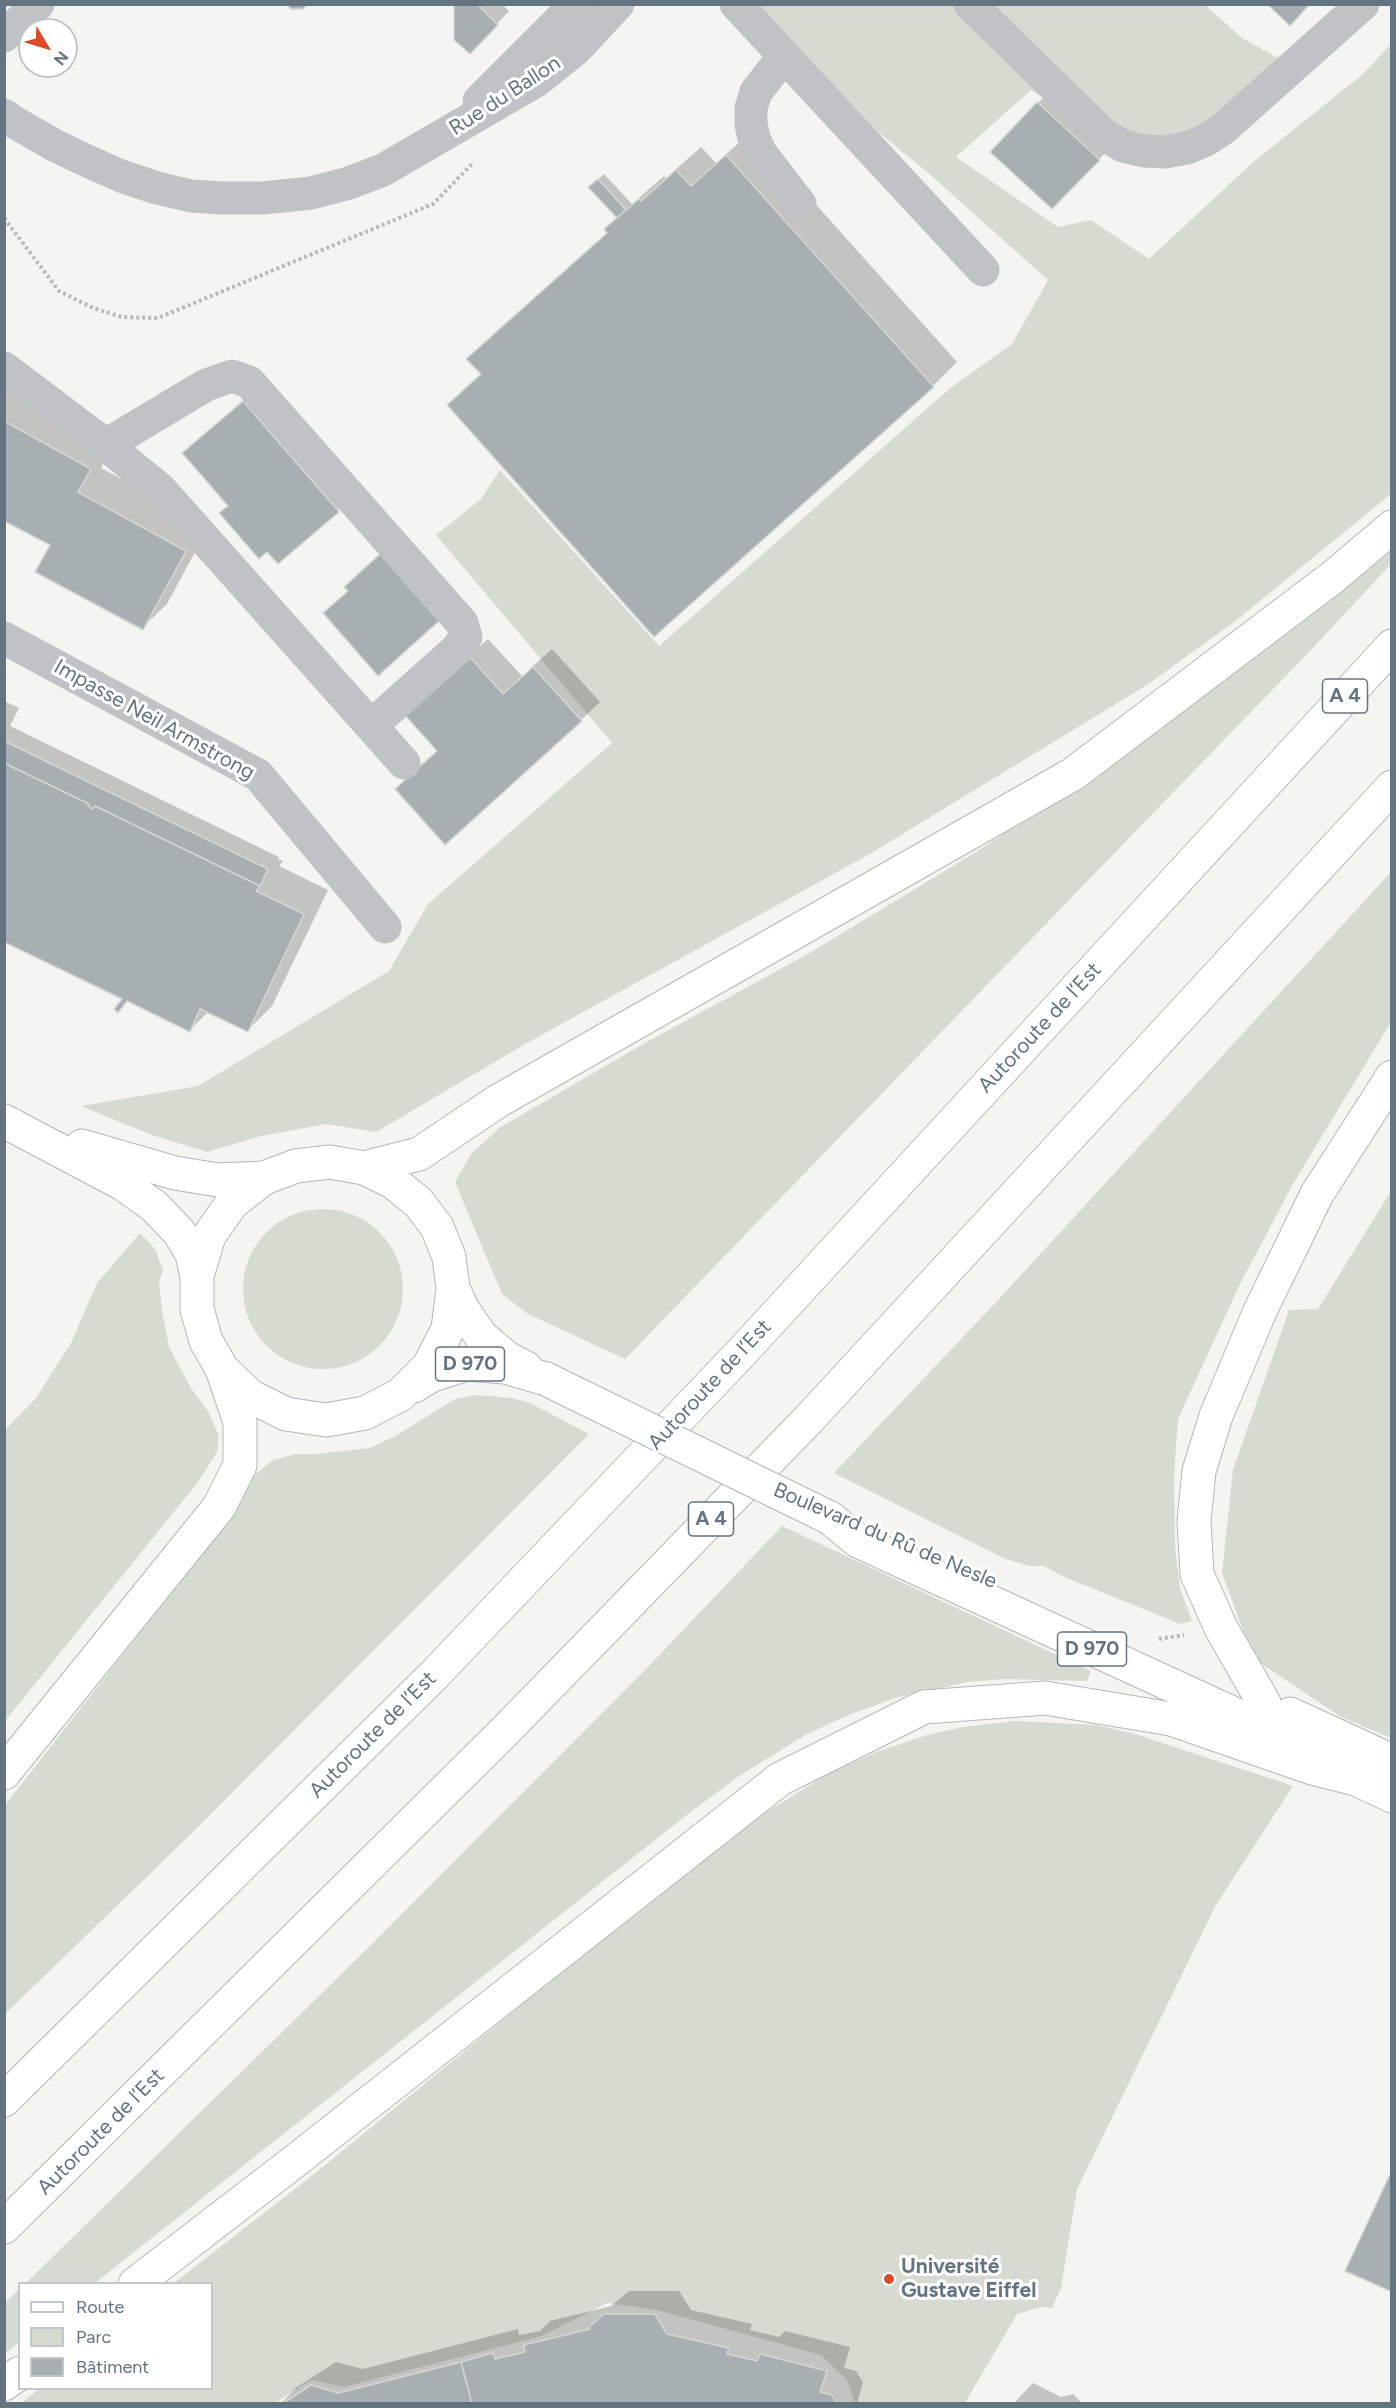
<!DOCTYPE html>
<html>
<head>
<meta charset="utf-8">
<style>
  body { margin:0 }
  #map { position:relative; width:1396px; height:2408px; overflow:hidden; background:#f4f4f1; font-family:Figtree,sans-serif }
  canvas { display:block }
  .frame { position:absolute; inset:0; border:6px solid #647581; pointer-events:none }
  .legend { position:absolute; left:18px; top:2282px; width:195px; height:108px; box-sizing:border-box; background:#fff; border:2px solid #c1c8cd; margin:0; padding:8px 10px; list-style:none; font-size:18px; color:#647581 }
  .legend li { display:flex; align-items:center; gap:12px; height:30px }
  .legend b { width:30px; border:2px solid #c1c8cd }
  .north { position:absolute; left:18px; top:18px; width:60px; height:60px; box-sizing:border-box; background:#fff; border:2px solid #c1c8cd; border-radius:50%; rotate:128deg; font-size:16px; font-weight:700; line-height:24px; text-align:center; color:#647581 }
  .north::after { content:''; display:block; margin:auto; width:21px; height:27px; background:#dc4b29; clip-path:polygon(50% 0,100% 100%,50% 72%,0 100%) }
</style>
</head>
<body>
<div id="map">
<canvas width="1396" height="2408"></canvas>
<div class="frame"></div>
<ul class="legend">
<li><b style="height:8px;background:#fff"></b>Route</li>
<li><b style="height:16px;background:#d6dbd2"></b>Parc</li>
<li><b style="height:16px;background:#a7afb3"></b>Bâtiment</li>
</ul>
<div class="north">N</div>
</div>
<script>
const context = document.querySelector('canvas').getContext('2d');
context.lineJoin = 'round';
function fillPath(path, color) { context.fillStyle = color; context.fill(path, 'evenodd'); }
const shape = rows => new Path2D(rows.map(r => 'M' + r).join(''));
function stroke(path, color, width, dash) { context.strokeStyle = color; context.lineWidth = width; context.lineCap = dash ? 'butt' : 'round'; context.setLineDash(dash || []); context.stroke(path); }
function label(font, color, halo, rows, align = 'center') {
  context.font = font + ' Figtree,sans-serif'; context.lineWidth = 6; context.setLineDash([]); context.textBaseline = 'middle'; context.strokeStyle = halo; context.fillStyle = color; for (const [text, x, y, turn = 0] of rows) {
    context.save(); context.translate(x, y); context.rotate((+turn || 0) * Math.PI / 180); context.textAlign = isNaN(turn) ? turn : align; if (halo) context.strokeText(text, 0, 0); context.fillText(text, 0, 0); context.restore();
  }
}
fillPath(shape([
  [722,5,1205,5,1242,38,1287,63,1212,130,1115,142,1031,90,956,157,1058,227,1091,220,1149,259,1252,163,1363,74,1391,44,1391,494,1234,622,1147,685,868,855,527,1043,376,1132,326,1124,261,1136,207,1152,152,1135,81,1106,198,1086,389,971,428,904,612,743,436,535,481,499,500,470,659,646,949,389,1012,344,1048,280,926,171],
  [1391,548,1391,564,1310,651,625,1359,528,1314,502,1294,455,1182,471,1154,499,1128,643,1044,808,954,976,852,1160,730],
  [1391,872,1391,1022,1293,1184,1240,1284,1178,1419,1174,1475,1175,1547,1180,1588,1192,1621,1180,1624,1062,1576,1044,1566,1030,1566,1005,1559,834,1473,999,1299],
  [1391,1191,1391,1738,1341,1717,1253,1658,1222,1573,1233,1470,1289,1310,1318,1309],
  '243 1289a80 80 0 1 1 160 0a80 80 0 1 1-160 0Z',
  [140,1233,155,1249,163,1270,159,1281,162,1310,169,1347,191,1388,208,1411,219,1436,217,1452,198,1482,5,1721,5,1430,36,1398,71,1343,97,1283],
  [477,1395,512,1398,530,1403,589,1434,190,1835,5,2014,5,1805,235,1511,252,1477,273,1460,296,1454,317,1454,370,1448,397,1435,455,1399],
  [782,1526,1091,1671,1087,1681,1005,1679,968,1682,895,1698,851,1714,807,1734,739,1776,688,1814,95,2283,25,2284,370,1946,647,1668],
  [1015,1721,1097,1725,1135,1734,1293,1786,1216,1905,1077,2189,1061,2288,1052,2308,1041,2307,1017,2314,965,2403,855,2403,847,2380,821,2355,657,2310,607,2303,542,2336,344,2387,311,2380,275,2403,20,2404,39,2389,212,2388,212,2284,174,2283,314,2174,667,1886,750,1822,831,1772,879,1751,927,1735,963,1727],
  [19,2289,19,2342,5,2353,5,2303]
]), '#d6dbd2');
fillPath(shape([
  [455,4,502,4,509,11,482,40],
  [1050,91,1111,147,1052,207,1038,103],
  [751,132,957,362,933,386,449,406,482,373,468,359,608,232,618,217,596,181,604,174,632,204,664,176,666,178,701,147,716,163],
  [263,383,357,492,278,562,267,550,221,513,229,505,184,453],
  [4,388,114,444,101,468,209,526,167,604,142,628,52,544,4,519],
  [488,639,522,676,552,649,600,702,581,720,415,770,438,750,425,696],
  [4,701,19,708,10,726,279,857,278,859,283,861,279,866,328,890,272,1006,248,1030,209,1011,190,1030,129,1000,118,1011,124,998,4,941],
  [629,2291,679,2291,691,2310,752,2324,750,2330,779,2337,785,2331,850,2347,844,2368,856,2371,863,2382,857,2404,280,2404,297,2387,336,2362,363,2369,518,2329,519,2335,540,2331,550,2321,611,2306],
  [1033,2383,1061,2397,1073,2394,1083,2404,1013,2404]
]), '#0003');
const building = shape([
  [286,4,308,4,303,9,291,9,286,4],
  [454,4,477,4,498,25,470,54,454,40,454,4],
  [1267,4,1310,4,1290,26,1267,4],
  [1037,102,1100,160,1052,209,990,152,1037,102],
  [726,155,934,387,654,637,447,405,481,374,466,359,607,233,604,229,639,199,641,201,676,170,691,186,726,155],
  [598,179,626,210,617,218,588,187,598,179],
  [243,401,339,512,278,564,267,552,259,559,219,513,228,506,182,453,243,401],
  [4,421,91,469,78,492,186,551,143,630,35,572,50,545,4,521,4,421],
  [380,554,439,621,378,676,323,613,348,591,344,587,380,554],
  [469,656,503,694,533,667,582,721,445,845,395,789,437,751,404,714,469,656],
  [4,741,268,869,260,886,95,806,93,809,88,806,89,804,4,763,4,741],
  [4,763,89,804,88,806,93,809,95,806,260,886,256,891,304,914,248,1032,200,1009,190,1032,127,1001,118,1013,114,1009,122,999,4,942,4,763],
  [1392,2170,1392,2292,1345,2271,1392,2170],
  [604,2314,655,2314,667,2334,729,2348,727,2354,757,2361,760,2354,827,2371,820,2392,832,2395,837,2404,472,2404,461,2362,493,2353,495,2359,525,2352,524,2345,590,2329,589,2327,604,2314],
  [461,2362,472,2404,282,2404,311,2385,338,2393,461,2362]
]);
fillPath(building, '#a7afb3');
stroke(building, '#d6d6d3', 1.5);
const major = shape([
  [4,1121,123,1184,154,1206,179,1232,192,1254,197,1276,197,1309,206,1341,222,1369,250,1396,286,1414,326,1420,365,1413,400,1395,429,1366,448,1329,453,1288,449,1257,437,1227,418,1202,393,1182,364,1168,330,1162,296,1166,264,1178,232,1203,209,1236,197,1276],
  [82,1146,175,1173,218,1180,264,1178],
  [453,1288,463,1310,481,1336,507,1358,526,1368],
  [414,1386,432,1375,467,1364,505,1367,546,1379],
  [830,1518,858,1541,1319,1753,1356,1779,1392,1796],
  [1290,1714,1392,1761]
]);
const highway = shape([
  [364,1168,419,1154,498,1101,1073,774,1333,577,1392,527],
  [1264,1703,1221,1628,1197,1574,1194,1521,1199,1471,1216,1416,1260,1311,1317,1194,1392,1077],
  [4,1773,219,1507,240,1465,240,1422,222,1369],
  [4,2100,435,1674,740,1354,1392,646],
  [4,2227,503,1733,808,1420,1392,787],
  [135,2284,295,2161,780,1779,924,1707,1045,1698,1171,1719,1312,1768,1356,1779],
  [4,2384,20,2373]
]);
stroke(major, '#b2b7ba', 35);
stroke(highway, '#b4b7ba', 35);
stroke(shape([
  [4,218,59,291,93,308,122,317,158,318,433,204,474,162],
  [1159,1639,1184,1635]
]), '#b7babc', 4, [3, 3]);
stroke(shape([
  [736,4,983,270],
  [970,4,1104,135,1123,146,1144,151,1165,152,1187,148,1206,140,1223,129,1363,4],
  [4,36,38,4],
  [784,56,756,92,751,108,751,124,754,138,760,152,800,204],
  [479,101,576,4],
  [4,115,14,122,54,145,85,160,121,176,157,188,191,196,222,198,263,198,311,193,349,183,383,170,536,81,576,49,618,4],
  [4,368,106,445,160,489,404,763],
  [106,445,206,385,232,376,249,382,462,623,466,637,457,649,371,726],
  [4,638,258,775,385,927]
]), '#bfc3c6', 33);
stroke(major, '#fff', 33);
stroke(highway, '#fff', 33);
const majorBridge = shape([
  [546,1379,830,1518]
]);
stroke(majorBridge, '#b2b7ba', 35, []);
stroke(majorBridge, '#fff', 33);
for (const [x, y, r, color] of [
  [889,2279,6,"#dc4b29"]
]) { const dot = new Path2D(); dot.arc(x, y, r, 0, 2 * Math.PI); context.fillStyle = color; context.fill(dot); stroke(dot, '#fff', 2); }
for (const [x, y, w] of [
  [1345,696,45],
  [470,1364,69],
  [711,1519,45],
  [1092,1649,69]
]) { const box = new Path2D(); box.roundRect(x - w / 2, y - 17, w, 34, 4.5); context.fillStyle = '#fff'; context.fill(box); stroke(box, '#647581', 1.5); }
label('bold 20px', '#647581', null, [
  ["A 4",1345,696],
  ["D 970",470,1364],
  ["A 4",711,1519],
  ["D 970",1092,1649]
]);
label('21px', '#647581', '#fff', [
  ["Rue du Ballon",505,96,-33],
  ["Impasse Neil Armstrong",154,720,29],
  ["Autoroute de l’Est",1040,1028,-47],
  ["Autoroute de l’Est",710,1385,-47],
  ["Boulevard du Rû de Nesle",885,1536,23],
  ["Autoroute de l’Est",373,1735,-45],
  ["Autoroute de l’Est",101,2132,-45]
]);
label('bold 21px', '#647581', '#fff', [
  ["Université",901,2267],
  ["Gustave Eiffel",901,2291]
], 'left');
</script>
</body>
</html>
